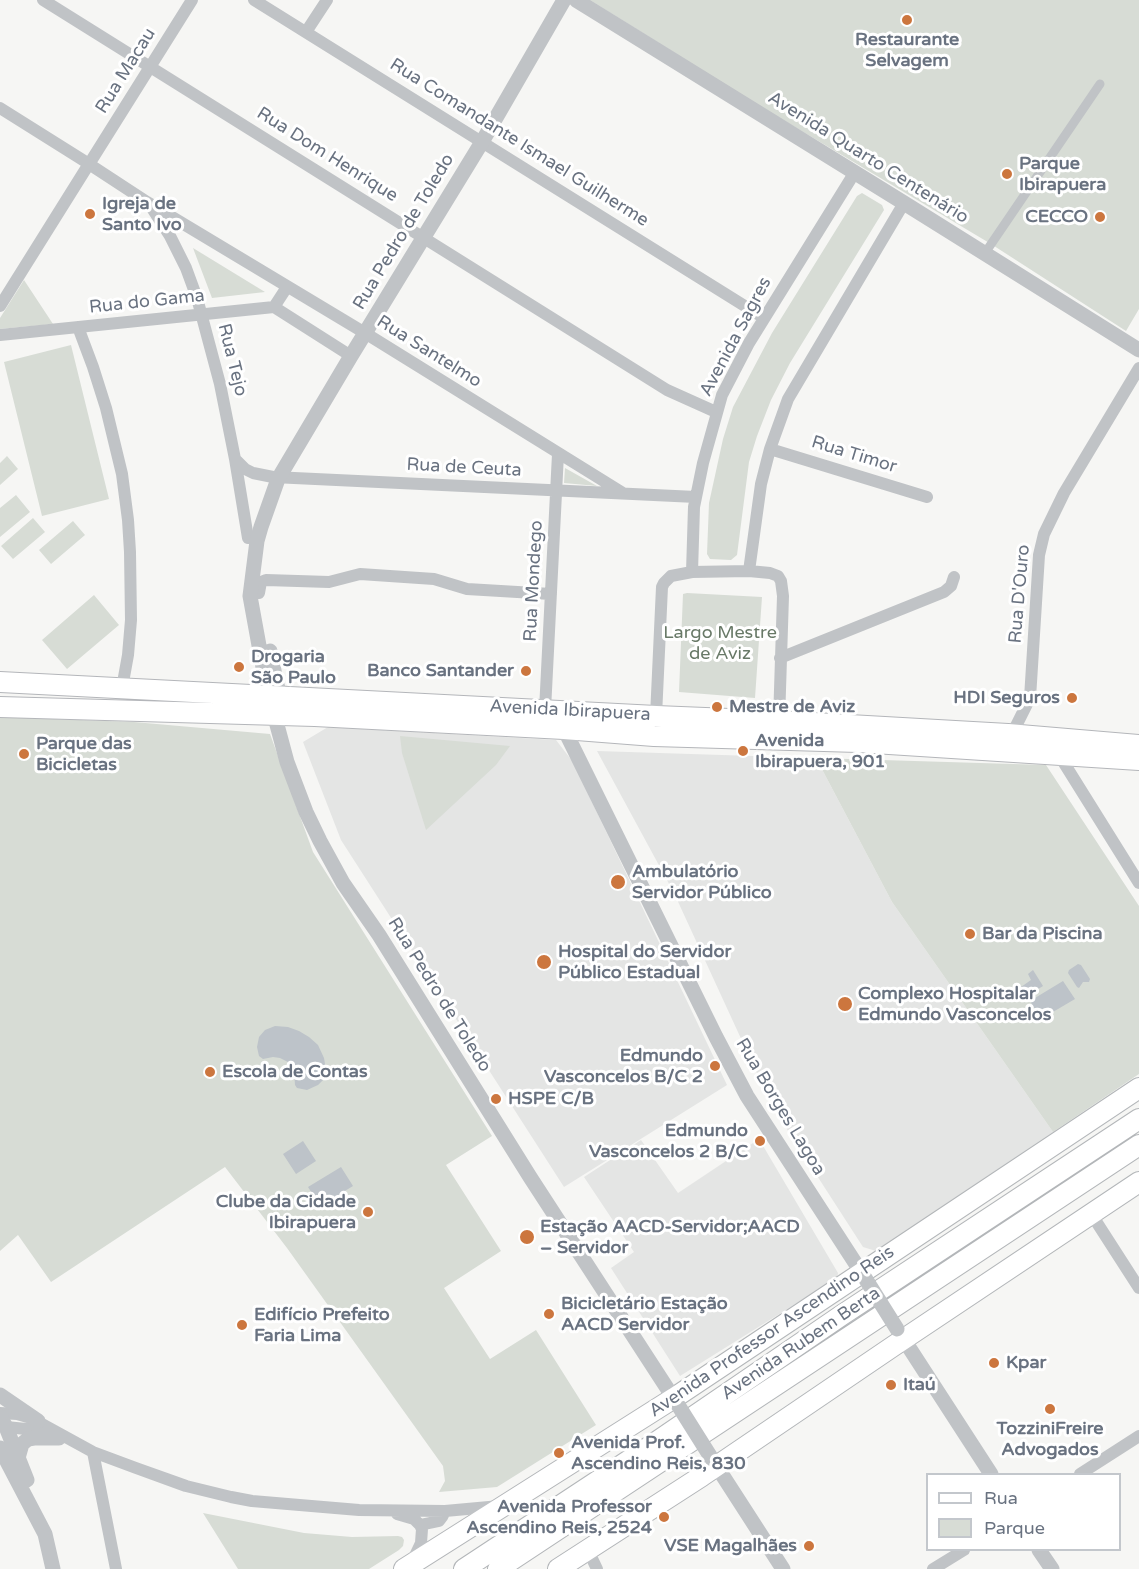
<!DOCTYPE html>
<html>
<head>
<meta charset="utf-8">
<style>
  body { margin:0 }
  #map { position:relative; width:1139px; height:1569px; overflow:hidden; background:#f6f6f4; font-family:"Varela Round",sans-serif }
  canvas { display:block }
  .legend { position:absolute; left:926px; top:1473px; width:195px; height:78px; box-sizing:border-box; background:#fff; border:2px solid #c3c7cc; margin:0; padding:8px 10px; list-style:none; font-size:18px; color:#697280 }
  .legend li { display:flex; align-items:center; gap:12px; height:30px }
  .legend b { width:30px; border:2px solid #c3c7cc }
</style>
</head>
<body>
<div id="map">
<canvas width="1139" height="1569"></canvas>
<ul class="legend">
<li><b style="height:8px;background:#fff"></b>Rua</li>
<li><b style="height:16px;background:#d7dcd5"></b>Parque</li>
</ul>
</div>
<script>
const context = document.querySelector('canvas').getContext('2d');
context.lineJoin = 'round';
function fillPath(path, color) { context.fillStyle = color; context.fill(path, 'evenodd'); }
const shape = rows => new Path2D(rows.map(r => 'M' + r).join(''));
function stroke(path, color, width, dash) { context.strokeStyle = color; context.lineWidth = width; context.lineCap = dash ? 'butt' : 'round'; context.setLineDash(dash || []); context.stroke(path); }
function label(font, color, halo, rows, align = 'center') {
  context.font = font + ' "Varela Round",sans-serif'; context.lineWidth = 6; context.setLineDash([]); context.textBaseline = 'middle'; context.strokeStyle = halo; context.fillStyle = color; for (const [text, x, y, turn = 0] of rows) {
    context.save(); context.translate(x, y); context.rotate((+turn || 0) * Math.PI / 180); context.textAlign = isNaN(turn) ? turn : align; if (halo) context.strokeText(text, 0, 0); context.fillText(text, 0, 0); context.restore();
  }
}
fillPath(shape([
  [328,727,556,740,573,762,727,1085,564,1187,341,840,303,742],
  [597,751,816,758,892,902,1053,1132,876,1251,863,1247,772,1106,674,893],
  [759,1139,838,1273,837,1278,680,1376,611,1268,634,1252,584,1177,641,1140,678,1193]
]), '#e4e5e4');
fillPath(shape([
  [590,0,1139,0,1139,309,1126,331,991,244,758,105],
  [862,193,882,205,884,210,790,363,771,400,757,436,749,462,737,555,731,560,710,559,707,554,709,503,723,439,733,407,772,333,857,196],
  [193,248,265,292,212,298],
  [24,280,53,324,0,329,0,318],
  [71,345,109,499,42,516,4,362],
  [7,456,18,469,0,485,0,463],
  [565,468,597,486,564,483],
  [16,495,30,512,0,537,0,508],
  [33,518,45,532,13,559,1,546],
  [73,521,85,535,51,564,39,550],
  [687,593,762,597,755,698,679,692,683,594],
  [94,595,119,625,67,669,42,640],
  [0,717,134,722,270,734,313,852,492,1136,446,1165,501,1251,444,1288,490,1359,536,1330,596,1425,497,1487,439,1492,445,1481,443,1466,287,1248,225,1167,51,1282,18,1235,0,1251],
  [400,736,510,746,496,765,426,830,402,753],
  [816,758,1046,765,1139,906,1139,1074,1053,1132,892,902],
  [203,1513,304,1533,352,1537,398,1536,402,1537,404,1540,403,1546,399,1550,369,1569,238,1569]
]), '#d7dcd5');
fillPath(shape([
  [1078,964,1081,965,1090,979,1089,982,1083,982,1079,988,1077,987,1068,973,1069,970],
  [1033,970,1043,986,1027,996,1021,987,1031,980,1028,974],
  [1063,981,1075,999,1041,1019,1030,1001],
  [275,1026,288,1027,299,1031,309,1037,318,1045,324,1058,326,1070,324,1079,318,1085,307,1090,297,1088,295,1085,294,1071,288,1062,280,1058,273,1057,263,1059,259,1056,257,1047,259,1037,265,1030],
  [303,1141,316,1161,296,1174,283,1154],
  [341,1167,353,1186,320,1206,308,1187]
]), '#bdc3c9');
const primary = shape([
  [0,682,656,716,779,721,1008,734,1139,745],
  [0,707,315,716,564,729,654,736,858,742,1139,760]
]);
const trunk = shape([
  [404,1569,674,1398,1139,1088],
  [464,1569,643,1451,842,1315,1139,1119],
  [498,1569,1139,1145],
  [558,1569,702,1476,892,1347,1139,1182]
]);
stroke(primary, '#b4b6ba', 22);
stroke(trunk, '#b3b6b9', 22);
stroke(shape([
  [985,253,1100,84]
]), '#c0c3c6', 9);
stroke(shape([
  [43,0,667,390,716,412],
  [254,0,764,318],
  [306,32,327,0],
  [0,108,86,162],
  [91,161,192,0],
  [92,166,147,202,365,333,623,493],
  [150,205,170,236,186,268,197,298,220,384,235,459,248,538],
  [0,306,87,167],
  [274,307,351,356],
  [274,307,287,287],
  [78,327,93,367,106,408,122,474,128,520,130,552,131,620,128,655,122,688],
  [0,335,274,307],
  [770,449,927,497],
  [235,459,245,469,253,473,273,477,696,497],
  [749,571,761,484,770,449,788,399,904,203],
  [692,572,694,507,703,463,722,395,749,343,855,172],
  [259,593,261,582,266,580,329,582,360,574,434,579,467,589,551,594],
  [780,658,944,592,951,586,954,577],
  [545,710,558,454],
  [656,716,662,587,664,583,671,576,692,572,749,571,770,573,778,576,781,581,783,596,779,721],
  [1008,734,1016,726,1030,698,1039,555,1044,534,1064,493,1139,368],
  [1059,755,1139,883],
  [1092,1215,1139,1288],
  [0,1413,17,1414,31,1418,93,1452,136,1468,186,1486,231,1497,252,1501,359,1510,445,1511,500,1506],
  [6,1427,36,1430,50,1435],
  [93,1452,116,1569],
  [1080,1474,1139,1436],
  [397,1514,414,1519,420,1525,422,1529,421,1543,413,1560],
  [420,1525,439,1521,442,1517,445,1511],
  [588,1550,597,1569],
  [933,1569,964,1550]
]), '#c0c3c6', 12);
stroke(shape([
  [564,0,482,142,351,356,278,479,261,527,257,541,250,596,266,684,287,762,306,812,320,841,343,883,379,935,530,1177,678,1405],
  [576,0,904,203,1139,350],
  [270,651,277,685,284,706],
  [564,729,716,1037,747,1096,865,1278],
  [899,1332,991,1474],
  [0,1395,38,1421],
  [0,1416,6,1427,27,1480],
  [0,1448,45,1534,53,1569],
  [18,1458,22,1444,28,1439,34,1438,59,1438],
  [712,1459,783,1569],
  [1039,1550,1052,1569]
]), '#c0c3c6', 15);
stroke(primary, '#fff', 20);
stroke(trunk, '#fff', 20);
stroke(shape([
  [865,1278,897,1329],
  [678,1405,712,1459]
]), '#c0c3c6', 15);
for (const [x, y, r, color] of [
  [907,20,6,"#cc763e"],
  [1007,174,6,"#cc763e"],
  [90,214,6,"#cc763e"],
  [1100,217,6,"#cc763e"],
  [239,667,6,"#cc763e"],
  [526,671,6,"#cc763e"],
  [1072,698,6,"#cc763e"],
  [717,707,6,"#cc763e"],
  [743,751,6,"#cc763e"],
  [24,754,6,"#cc763e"],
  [618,882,8,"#cc763e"],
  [970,934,6,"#cc763e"],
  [544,962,8,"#cc763e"],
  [845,1004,8,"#cc763e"],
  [715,1066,6,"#cc763e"],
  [210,1072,6,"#cc763e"],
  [496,1099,6,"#cc763e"],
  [760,1141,6,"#cc763e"],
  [368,1212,6,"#cc763e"],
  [527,1237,8,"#cc763e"],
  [549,1314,6,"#cc763e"],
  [242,1325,6,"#cc763e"],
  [994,1363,6,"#cc763e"],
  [891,1385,6,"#cc763e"],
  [1050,1409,6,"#cc763e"],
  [559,1453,6,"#cc763e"],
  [664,1517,6,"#cc763e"],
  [809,1546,6,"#cc763e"]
]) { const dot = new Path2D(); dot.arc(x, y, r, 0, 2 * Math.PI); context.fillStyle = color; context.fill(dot); stroke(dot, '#fff', 2); }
label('bold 18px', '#697280', '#fff', [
  ["Restaurante",907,40,"center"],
  ["Selvagem",907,61,"center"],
  ["Parque",1019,164],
  ["Ibirapuera",1019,185],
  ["Igreja de",102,204],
  ["Santo Ivo",102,225],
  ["CECCO",1088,217,"right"],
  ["Drogaria",251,657],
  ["São Paulo",251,678],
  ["Banco Santander",514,671,"right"],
  ["HDI Seguros",1060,698,"right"],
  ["Mestre de Aviz",729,707],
  ["Avenida",755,741],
  ["Ibirapuera, 901",755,762],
  ["Parque das",36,744],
  ["Bicicletas",36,765],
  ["Ambulatório",632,872],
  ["Servidor Público",632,893],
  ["Bar da Piscina",982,934],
  ["Hospital do Servidor",558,952],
  ["Público Estadual",558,973],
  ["Complexo Hospitalar",858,994],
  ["Edmundo Vasconcelos",858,1015],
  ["Edmundo",703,1056,"right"],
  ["Vasconcelos B/C 2",703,1077,"right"],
  ["Escola de Contas",222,1072],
  ["HSPE C/B",508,1099],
  ["Edmundo",748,1131,"right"],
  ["Vasconcelos 2 B/C",748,1152,"right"],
  ["Clube da Cidade",356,1202,"right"],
  ["Ibirapuera",356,1223,"right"],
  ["Estação AACD-Servidor;AACD",540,1227],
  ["– Servidor",540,1248],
  ["Bicicletário Estação",561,1304],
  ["AACD Servidor",561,1325],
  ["Edifício Prefeito",254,1315],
  ["Faria Lima",254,1336],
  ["Kpar",1006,1363],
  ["Itaú",903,1385],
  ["TozziniFreire",1050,1429,"center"],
  ["Advogados",1050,1450,"center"],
  ["Avenida Prof.",571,1443],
  ["Ascendino Reis, 830",571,1464],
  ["Avenida Professor",652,1507,"right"],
  ["Ascendino Reis, 2524",652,1528,"right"],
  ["VSE Magalhães",797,1546,"right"]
], 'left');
label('18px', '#697280', '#fff', [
  ["Rua Macau",126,71,-58],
  ["Rua Comandante Ismael Guilherme",519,143,32],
  ["Rua Dom Henrique",327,155,32],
  ["Avenida Quarto Centenário",868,158,32],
  ["Rua Pedro de Toledo",404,232,-59],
  ["Rua do Gama",147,302,-6],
  ["Avenida Sagres",736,337,-62],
  ["Rua Santelmo",429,352,32],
  ["Rua Tejo",232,360,76],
  ["Rua Timor",854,455,17],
  ["Rua de Ceuta",464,468,3],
  ["Rua Mondego",534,581,-87],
  ["Rua D'Ouro",1020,594,-85],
  ["Avenida Ibirapuera",570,711,3],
  ["Rua Pedro de Toledo",439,995,58],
  ["Rua Borges Lagoa",780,1107,59],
  ["Avenida Professor Ascendino Reis",772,1332,-34],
  ["Avenida Rubem Berta",801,1344,-34]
]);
label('18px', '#687967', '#fff', [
  ["Largo Mestre",720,633],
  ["de Aviz",720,654]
]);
</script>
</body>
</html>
